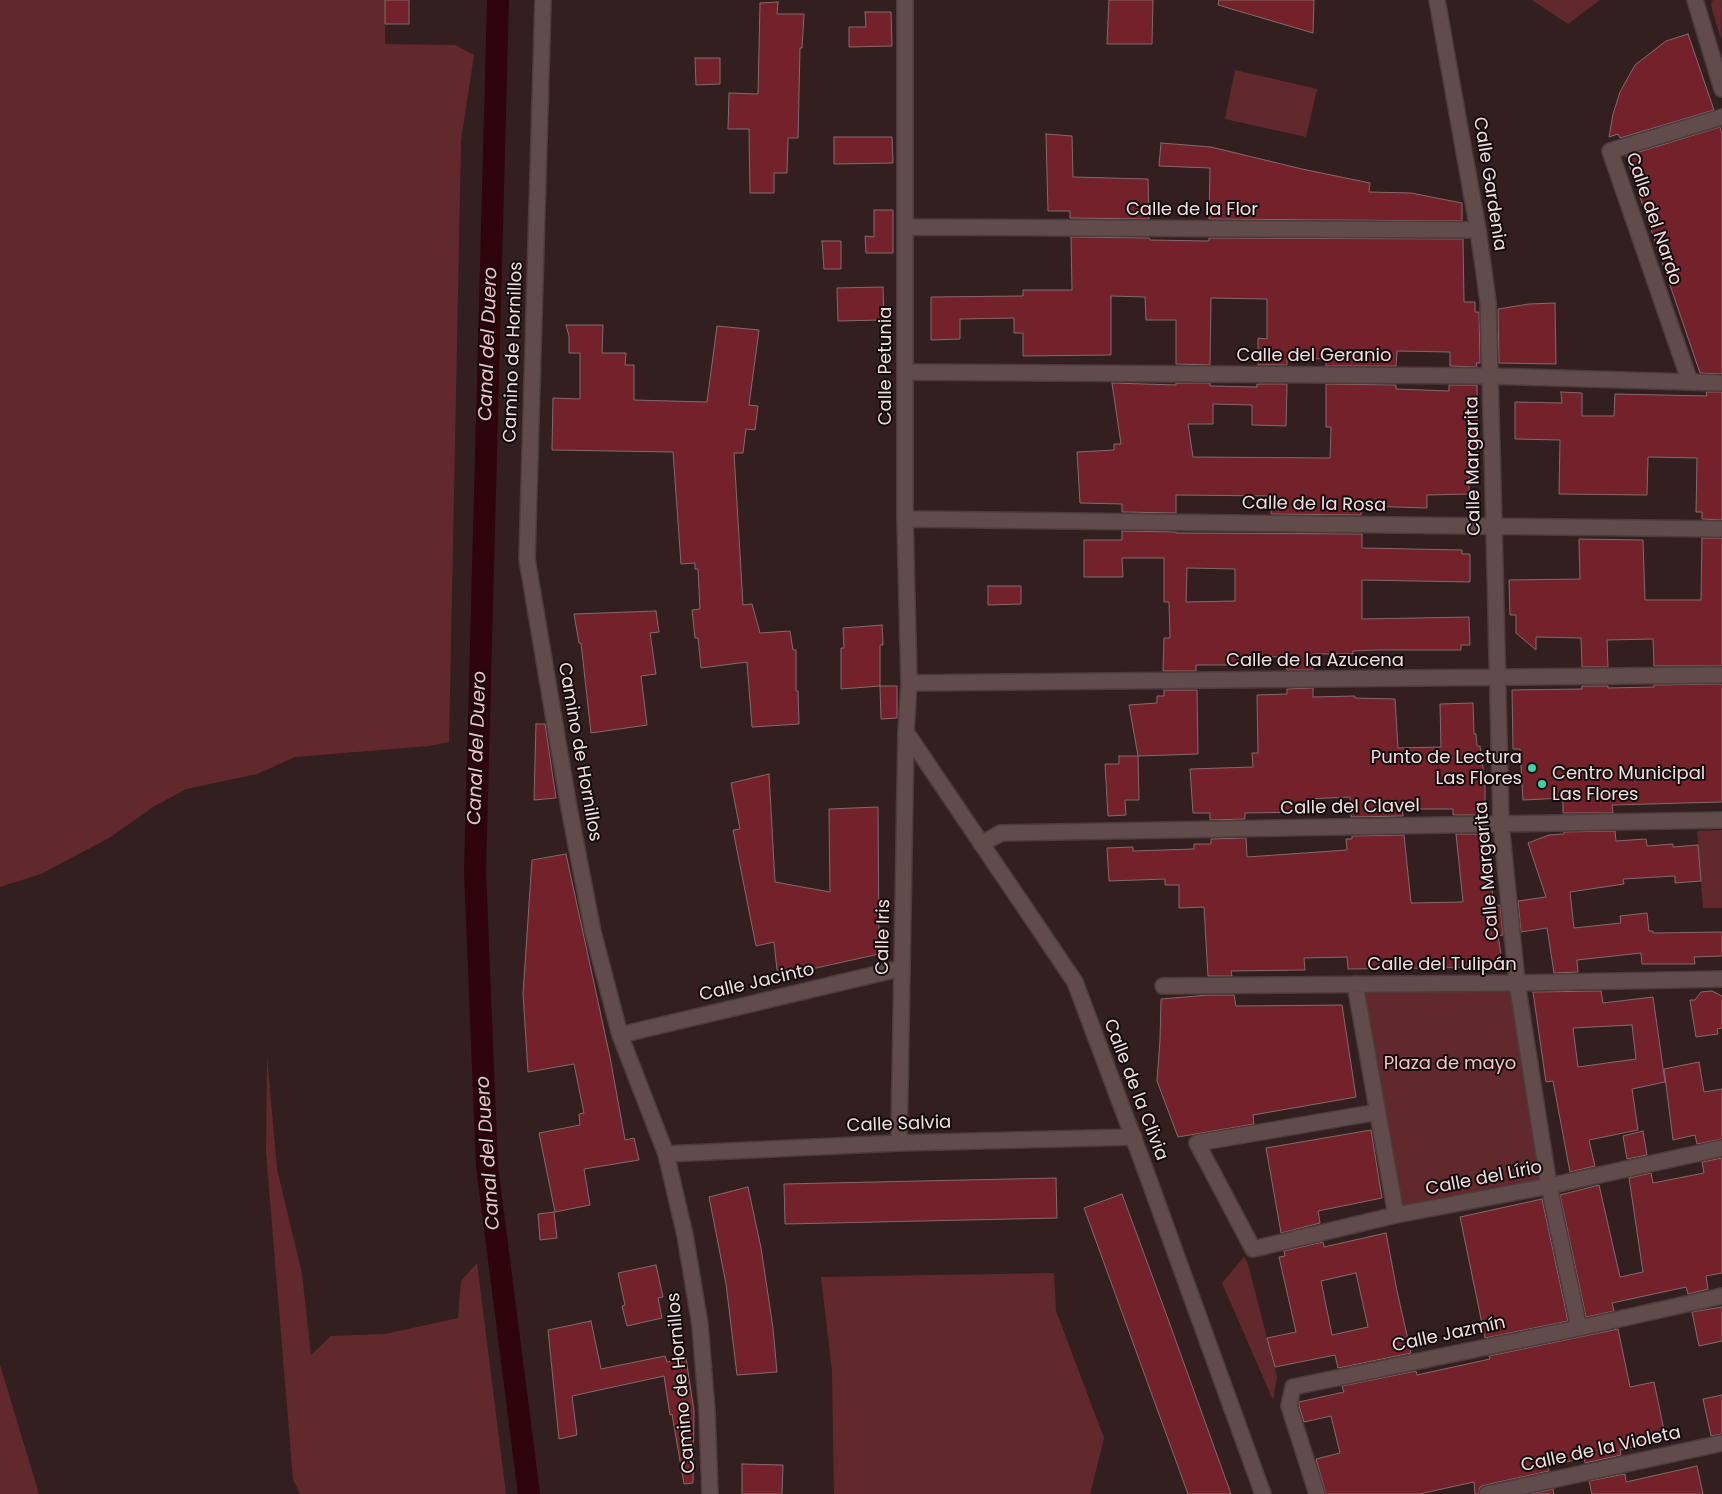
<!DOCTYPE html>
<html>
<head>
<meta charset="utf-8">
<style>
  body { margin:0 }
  canvas { display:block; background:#331f1f }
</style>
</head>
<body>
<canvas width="1722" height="1494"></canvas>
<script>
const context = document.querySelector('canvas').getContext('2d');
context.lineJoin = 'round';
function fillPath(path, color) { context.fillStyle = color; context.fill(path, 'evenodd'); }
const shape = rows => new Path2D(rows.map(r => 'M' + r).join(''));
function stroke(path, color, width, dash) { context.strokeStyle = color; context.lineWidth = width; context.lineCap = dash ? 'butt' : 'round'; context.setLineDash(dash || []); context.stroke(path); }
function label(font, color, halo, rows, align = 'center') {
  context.font = font + ' Poppins,sans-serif'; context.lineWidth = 4; context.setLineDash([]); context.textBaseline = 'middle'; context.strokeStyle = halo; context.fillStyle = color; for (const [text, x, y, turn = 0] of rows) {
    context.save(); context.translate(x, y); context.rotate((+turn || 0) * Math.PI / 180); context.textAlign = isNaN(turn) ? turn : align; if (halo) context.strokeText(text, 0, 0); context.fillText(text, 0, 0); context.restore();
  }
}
fillPath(shape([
  [0,0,385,0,385,44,455,45,474,55,461,140,449,742,429,746,295,757,257,774,186,789,153,807,109,838,41,874,0,887],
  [1532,0,1600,0,1568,24],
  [1713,0,1722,0,1721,39,1712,9,1711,4],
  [1235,70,1317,89,1306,137,1225,119],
  [1722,830,1722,908,1703,908,1697,831],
  [1517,983,1549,1186,1396,1215,1355,984],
  [267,1056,277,1169,302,1274,311,1355,331,1336,385,1334,458,1318,461,1281,477,1263,506,1494,300,1494,293,1479,266,1152],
  [1244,1257,1248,1264,1277,1377,1273,1400,1222,1283],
  [1054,1273,1056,1311,1104,1438,1090,1494,834,1494,832,1371,821,1277],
  [0,1365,39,1494,0,1494]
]), '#61292d');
stroke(shape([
  [498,0,475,871,487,1166,529,1494]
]), '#2f050b', 22);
const building = shape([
  [385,0,409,0,409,24,385,24,385,0],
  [1109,0,1153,0,1152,44,1107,44,1109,0],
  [1219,0,1314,0,1313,33,1218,5,1219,0],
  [778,2,777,14,804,14,802,48,800,48,798,138,788,138,787,173,774,173,774,193,750,193,749,129,728,129,729,93,758,94,760,3,778,2],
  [865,12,891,12,892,46,849,47,849,27,866,27,865,12],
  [1688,34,1714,110,1620,138,1618,134,1609,137,1613,114,1620,92,1635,65,1666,41,1688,34],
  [695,58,720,58,720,84,696,85,695,58],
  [1720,127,1722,134,1722,374,1700,373,1626,156,1720,127],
  [1046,134,1072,136,1073,177,1148,179,1149,219,1070,218,1070,211,1048,211,1046,134],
  [834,137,892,137,893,163,834,164,834,137],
  [1161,143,1211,147,1302,169,1370,183,1369,192,1411,193,1462,203,1462,221,1209,219,1210,168,1159,166,1161,143],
  [874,210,893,210,893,253,866,253,865,236,874,237,874,210],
  [1071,237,1149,238,1150,240,1209,241,1209,238,1463,239,1464,302,1475,302,1475,312,1479,312,1480,363,1476,363,1477,367,1450,366,1450,352,1397,351,1396,366,1326,366,1326,359,1287,358,1287,365,1258,365,1258,338,1267,339,1267,299,1211,298,1210,365,1176,364,1176,320,1146,320,1145,297,1111,296,1111,355,1023,356,1023,333,1014,333,1014,318,960,319,960,339,931,340,931,297,1023,296,1023,290,1072,290,1071,237],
  [822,241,841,241,841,269,824,269,822,241],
  [883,287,884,320,838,321,837,288,883,287],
  [1555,303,1556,364,1499,363,1498,309,1529,304,1555,303],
  [566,325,603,325,602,353,626,353,625,365,634,365,634,400,707,402,717,326,759,330,749,405,758,406,755,430,746,429,743,453,734,453,743,605,752,604,760,633,790,631,793,650,796,650,796,691,798,691,799,724,752,727,747,662,701,668,698,638,695,638,692,610,700,609,698,569,695,569,695,563,681,564,673,452,552,450,553,398,580,399,580,353,569,353,569,336,566,325],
  [1112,383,1176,385,1176,383,1210,383,1210,386,1257,387,1257,384,1287,384,1286,426,1252,425,1252,405,1213,404,1213,424,1188,424,1193,457,1330,458,1331,427,1326,427,1326,384,1396,385,1396,389,1449,391,1449,385,1477,385,1478,459,1469,460,1469,494,1427,495,1427,508,1361,506,1361,515,1271,514,1272,496,1176,495,1176,513,1122,512,1122,504,1080,503,1077,452,1114,450,1114,444,1121,444,1112,383],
  [1561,392,1582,393,1582,416,1614,416,1615,394,1707,396,1706,392,1722,392,1722,520,1702,519,1702,512,1696,512,1697,458,1648,457,1647,495,1559,494,1560,440,1515,439,1515,402,1562,403,1561,392],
  [1122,531,1176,532,1176,533,1362,534,1362,548,1462,550,1462,554,1470,554,1470,582,1362,580,1362,619,1469,617,1470,645,1461,645,1461,650,1375,650,1353,651,1353,654,1313,654,1313,670,1287,670,1287,657,1239,656,1239,665,1196,665,1196,671,1163,671,1164,638,1170,638,1169,602,1164,602,1164,558,1122,558,1123,577,1084,577,1084,540,1122,540,1122,531],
  [1187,568,1235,569,1235,601,1186,602,1187,568],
  [1702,538,1722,538,1722,666,1654,666,1653,639,1607,640,1608,667,1582,667,1581,638,1536,637,1536,650,1516,633,1516,615,1510,615,1509,580,1580,579,1579,539,1643,540,1645,600,1701,600,1702,538],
  [988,586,1021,586,1021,604,988,605,988,586],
  [656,611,659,632,650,633,656,674,641,676,647,725,591,733,581,643,579,643,574,614,656,611],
  [882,625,883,645,880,645,880,686,841,689,841,648,844,648,843,628,882,625],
  [1722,684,1722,802,1612,805,1613,813,1563,813,1563,798,1523,800,1520,749,1513,749,1512,690,1582,689,1582,686,1608,686,1608,688,1654,687,1654,685,1722,684],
  [880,686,897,686,897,718,881,719,880,686],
  [1313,688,1313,697,1355,696,1355,698,1395,699,1398,748,1441,747,1440,704,1473,703,1474,734,1476,734,1477,746,1480,746,1485,783,1485,808,1482,808,1483,815,1453,815,1453,809,1402,809,1403,816,1351,817,1350,797,1306,799,1306,812,1245,813,1245,819,1210,820,1210,813,1193,813,1190,769,1253,767,1252,753,1258,753,1257,695,1287,694,1287,689,1313,688],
  [1164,690,1197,690,1198,754,1138,756,1129,705,1157,703,1157,696,1164,696,1164,690],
  [536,724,545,724,556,798,534,800,536,724],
  [1119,756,1138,756,1139,800,1125,800,1126,815,1108,816,1105,764,1119,764,1119,756],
  [769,774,775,882,830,892,829,809,878,807,879,954,807,970,786,972,786,969,777,970,774,942,756,946,733,830,740,829,731,783,769,774],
  [1615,831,1616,841,1646,839,1647,846,1673,844,1673,847,1698,845,1701,881,1675,883,1675,876,1623,879,1624,884,1570,892,1574,928,1621,923,1620,916,1647,913,1649,931,1653,931,1653,933,1722,932,1722,956,1694,957,1695,964,1642,964,1641,953,1577,960,1578,972,1554,973,1547,928,1521,932,1518,901,1546,897,1528,843,1549,835,1564,834,1564,832,1615,831],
  [1456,834,1485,834,1494,906,1500,905,1503,935,1498,936,1503,967,1348,969,1347,957,1304,958,1305,970,1231,971,1232,976,1208,976,1204,907,1179,908,1179,885,1165,885,1165,879,1109,881,1107,848,1133,847,1133,851,1194,849,1194,844,1211,844,1211,839,1246,838,1247,857,1347,850,1346,839,1352,839,1352,836,1404,835,1411,903,1463,902,1456,834],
  [566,854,610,1057,625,1140,634,1138,639,1160,584,1169,590,1205,555,1212,539,1133,580,1125,579,1114,584,1113,574,1064,528,1072,523,994,532,860,566,854],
  [1601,991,1603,1003,1653,997,1665,1082,1632,1089,1638,1130,1589,1140,1595,1166,1570,1172,1553,1081,1546,1082,1533,992,1601,991],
  [1632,1025,1636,1059,1578,1067,1573,1028,1632,1025],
  [1712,991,1722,996,1722,1028,1717,1029,1718,1034,1696,1037,1690,1000,1695,1000,1701,992,1712,991],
  [1209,995,1234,995,1236,1006,1342,1005,1356,1097,1253,1115,1254,1124,1178,1137,1157,1081,1160,1040,1161,999,1209,995],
  [1699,1062,1704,1092,1722,1089,1722,1139,1697,1144,1695,1135,1673,1140,1664,1069,1699,1062],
  [1371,1130,1382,1198,1318,1211,1320,1223,1281,1233,1266,1148,1371,1130],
  [1643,1131,1647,1155,1627,1159,1623,1136,1643,1131],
  [1722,1158,1722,1273,1706,1276,1708,1289,1688,1294,1686,1287,1612,1303,1614,1311,1586,1317,1560,1195,1599,1185,1620,1277,1643,1272,1629,1178,1651,1173,1653,1183,1704,1173,1702,1162,1722,1158],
  [1056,1178,1057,1218,785,1224,784,1184,1056,1178],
  [748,1187,761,1248,773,1328,777,1372,737,1375,726,1284,709,1197,748,1187],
  [1122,1194,1164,1308,1231,1494,1188,1494,1084,1208,1122,1194],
  [1542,1199,1568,1321,1485,1338,1460,1217,1542,1199],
  [554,1212,557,1238,540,1240,538,1214,554,1212],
  [1386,1233,1397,1291,1411,1353,1338,1368,1335,1355,1275,1367,1267,1338,1296,1332,1279,1257,1285,1256,1284,1251,1323,1242,1324,1247,1386,1233],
  [1356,1273,1368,1327,1332,1335,1321,1281,1356,1273],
  [656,1265,663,1297,658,1298,662,1318,627,1326,622,1306,625,1305,618,1273,656,1265],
  [1722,1307,1722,1341,1699,1346,1692,1312,1722,1307],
  [591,1321,601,1369,665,1356,667,1362,686,1358,694,1411,693,1483,684,1484,672,1414,670,1415,664,1376,572,1396,577,1435,559,1439,548,1330,591,1321],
  [1618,1329,1630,1387,1654,1382,1666,1440,1620,1450,1621,1455,1585,1463,1584,1458,1548,1466,1549,1471,1485,1485,1480,1487,1478,1494,1475,1494,1474,1482,1419,1494,1326,1494,1316,1459,1340,1453,1331,1416,1304,1422,1299,1406,1299,1402,1344,1392,1342,1386,1416,1371,1417,1375,1490,1359,1489,1356,1618,1329],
  [1722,1395,1722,1434,1711,1436,1703,1399,1722,1395],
  [742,1464,783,1465,782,1494,742,1494,742,1464],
  [1697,1466,1703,1494,1592,1494,1589,1481,1625,1474,1626,1482,1697,1466],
  [1553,1489,1554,1494,1531,1494,1553,1489]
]);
fillPath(building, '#73222c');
stroke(building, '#826a6a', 1);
const minor = shape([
  [543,0,527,559,569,808,593,932,620,1035,666,1154,685,1235,700,1325,707,1412,710,1494],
  [1437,0,1478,230,1488,301,1494,526,1501,824,1517,983,1549,1186,1579,1328],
  [1695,0,1722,89],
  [905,227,1478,230],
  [905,372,1490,376,1722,383],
  [1690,382,1610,151,1722,117],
  [905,519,1722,529],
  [909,683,1722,675],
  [906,732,1075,982,1141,1158,1263,1494],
  [981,844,1001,833,1722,820],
  [1355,984,1396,1215],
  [1163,986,1517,983,1722,979],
  [620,1035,902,968],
  [1378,1112,1197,1143,1253,1249,1396,1215,1549,1186,1722,1148],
  [899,1143,906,732,909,683,905,519,905,0],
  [666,1154,899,1143,1134,1137],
  [1317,1494,1289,1406,1293,1387,1579,1328,1722,1296],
  [1487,1494,1722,1443]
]);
stroke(minor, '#4d3c3d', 18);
stroke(minor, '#624b4b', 15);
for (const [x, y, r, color] of [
  [1532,768,5,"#3bd4a4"],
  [1542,784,5,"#3bd4a4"]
]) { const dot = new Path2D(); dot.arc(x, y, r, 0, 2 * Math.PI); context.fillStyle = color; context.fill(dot); stroke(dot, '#140b0c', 2); }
label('18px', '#efe0e0', '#140b0c', [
  ["Calle Gardenia",1489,184,81],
  ["Calle de la Flor",1192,210],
  ["Calle del Nardo",1653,219,71],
  ["Camino de Hornillos",514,352,-88],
  ["Calle del Geranio",1314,356],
  ["Calle Petunia",886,366,-90],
  ["Calle Margarita",1474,466,-91],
  ["Calle de la Rosa",1314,505,1],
  ["Calle de la Azucena",1315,661],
  ["Camino de Hornillos",579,752,80],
  ["Calle del Clavel",1350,808,-1],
  ["Calle Margarita",1488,871,-95],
  ["Calle Iris",884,937,-89],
  ["Calle del Tulipán",1442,965],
  ["Calle Jacinto",757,983,-13],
  ["Calle de la Clivia",1135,1090,69],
  ["Calle Salvia",899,1125,-2],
  ["Calle del Lírio",1484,1179,-11],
  ["Calle Jazmín",1449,1335,-12],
  ["Camino de Hornillos",682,1383,-95],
  ["Calle de la Violeta",1601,1450,-12]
]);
label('18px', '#efe0e0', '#140b0c', [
  ["Punto de Lectura",1522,758],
  ["Las Flores",1522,779],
  ["Centro Municipal",1552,774,"left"],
  ["Las Flores",1552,795,"left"]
], 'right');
label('18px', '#f7c4c5', '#140b0c', [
  ["Plaza de mayo",1450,1064]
]);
label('italic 19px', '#f3c1c1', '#140b0c', [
  ["Canal del Duero",489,344,-88],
  ["Canal del Duero",478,748,-88],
  ["Canal del Duero",489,1153,-94]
]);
</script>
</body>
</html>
